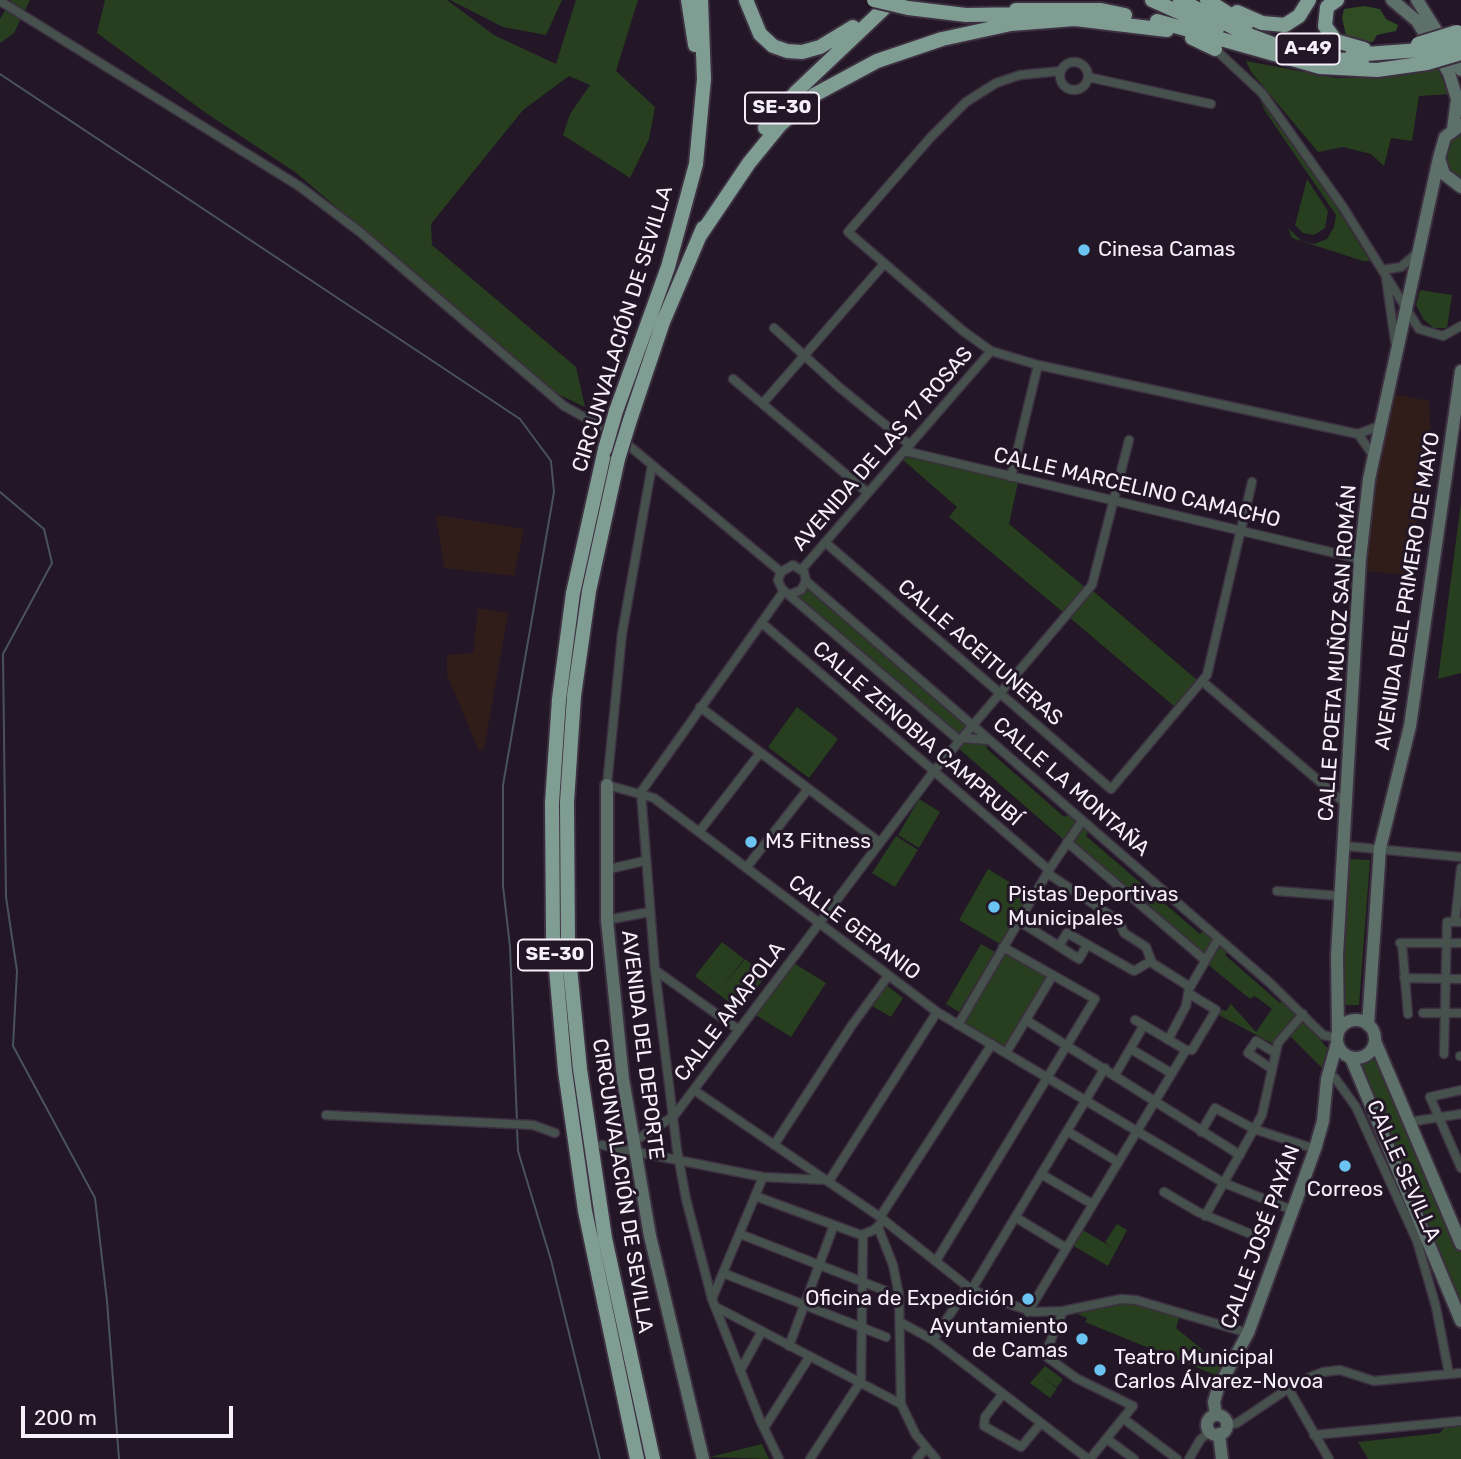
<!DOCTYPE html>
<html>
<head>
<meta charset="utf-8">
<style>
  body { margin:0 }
  #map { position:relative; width:1461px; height:1459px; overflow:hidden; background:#221627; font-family:Rubik,sans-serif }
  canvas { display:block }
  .scale { position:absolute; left:21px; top:1406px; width:212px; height:32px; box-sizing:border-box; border:4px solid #f7effa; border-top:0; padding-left:9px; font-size:21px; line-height:24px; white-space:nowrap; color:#f7effa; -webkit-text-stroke:5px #221627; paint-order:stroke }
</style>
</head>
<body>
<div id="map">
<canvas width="1461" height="1459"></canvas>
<div class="scale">200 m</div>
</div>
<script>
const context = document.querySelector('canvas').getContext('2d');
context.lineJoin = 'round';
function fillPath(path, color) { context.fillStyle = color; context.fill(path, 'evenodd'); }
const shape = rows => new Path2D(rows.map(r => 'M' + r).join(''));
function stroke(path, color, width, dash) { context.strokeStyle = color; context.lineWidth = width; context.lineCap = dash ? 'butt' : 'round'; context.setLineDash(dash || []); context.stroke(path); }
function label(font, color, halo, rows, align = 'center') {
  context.font = font + ' Rubik,sans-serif'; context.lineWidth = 6; context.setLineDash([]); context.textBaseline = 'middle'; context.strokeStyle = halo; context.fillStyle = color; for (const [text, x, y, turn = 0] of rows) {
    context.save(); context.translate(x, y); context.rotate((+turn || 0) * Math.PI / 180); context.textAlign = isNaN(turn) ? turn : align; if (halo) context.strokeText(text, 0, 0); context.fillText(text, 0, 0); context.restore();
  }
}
fillPath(shape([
  [1393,394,1429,401,1431,437,1408,575,1365,571,1372,493],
  [436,515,524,529,514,576,444,568],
  [478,608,508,613,484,750,479,751,447,675,447,655,473,653]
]), '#301d1a');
fillPath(shape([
  [11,0,30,0,14,33,0,43,0,19],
  [105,0,447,0,494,35,556,64,576,0,638,0,616,71,655,107,649,139,630,178,563,135,570,114,590,85,569,76,523,110,431,224,432,245,576,367,585,407,555,393,295,172,206,113,97,33],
  [450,0,562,0,546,35,503,27],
  [1246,61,1336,78,1374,78,1437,68,1450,94,1419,96,1412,141,1391,138,1384,166,1371,154,1343,147,1318,152,1251,72],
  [1260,100,1333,201,1370,261,1363,261,1292,238,1288,228,1302,241,1314,244,1327,239,1334,227,1336,215,1265,111],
  [1461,131,1461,182,1445,166,1446,145],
  [1307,179,1328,211,1325,228,1314,235,1303,233,1295,225],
  [1420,290,1452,295,1447,328,1434,328,1424,320,1416,305],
  [908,456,1018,482,1009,524,1086,588,1064,613,949,517,957,507,903,460],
  [1461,502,1461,673,1438,679],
  [809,586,971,725,959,738,796,597,804,594],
  [1092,590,1197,680,1175,707,1069,617],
  [797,707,838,739,809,778,768,747],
  [976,740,989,744,986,748,1064,817,1069,814,1078,823,1065,841,957,747,961,742],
  [919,799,940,812,919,848,898,835],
  [1082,826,1089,830,1086,836,1200,934,1204,930,1214,939,1205,958,1068,842],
  [896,836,918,850,895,887,872,873],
  [1350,859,1370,860,1359,1005,1341,1005],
  [988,869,1029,894,1000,944,959,920],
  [722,942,744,959,719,991,745,959,766,976,739,1010,695,976],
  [981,944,995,952,959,1012,946,1004],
  [1223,946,1228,951,1225,955,1280,1003,1284,999,1297,1014,1275,1045,1217,1014,1220,1009,1226,1011,1231,1004,1256,1032,1272,1009,1255,996,1250,999,1206,963,1218,947],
  [1006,952,1047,977,1005,1048,964,1023],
  [792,962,826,983,791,1037,754,1014],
  [886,985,903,998,891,1017,872,1006],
  [1303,1019,1327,1048,1325,1071,1289,1035],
  [1376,1058,1461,1252,1461,1306,1357,1065],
  [1117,1224,1127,1230,1108,1266,1072,1245,1081,1229,1113,1248,1105,1242],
  [1113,1303,1135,1303,1180,1315,1176,1328,1225,1368,1220,1377,1085,1322,1087,1318,1077,1314],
  [1045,1366,1063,1379,1057,1387,1042,1377,1057,1388,1050,1398,1030,1383],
  [1461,1426,1461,1459,1368,1459,1358,1442,1440,1433,1444,1428],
  [762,1444,769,1459,710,1457]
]), '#273e1f');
fillPath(shape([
  [1364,6,1380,9,1386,19,1398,25,1396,31,1377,35,1373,42,1347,40,1342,18,1344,9]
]), '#2f4c24');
stroke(shape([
  [0,74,520,419,551,461,554,492,503,785,503,886,510,947,517,1122],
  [0,492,44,529,52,563,3,654,6,897,17,971,13,1046,95,1198,107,1301,119,1459],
  [517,1128,518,1151,551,1260,600,1459]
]), '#4a535b', 2);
const street = shape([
  [0,1,299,186,360,232,564,406,611,432],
  [1215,49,1262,93,1343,207,1419,329,1443,336,1461,326],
  '1060 76a14 14 0 1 1 28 0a14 14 0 1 1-28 0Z',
  [1061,71,1020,75,996,83,966,102,931,137,848,232,963,331,991,351,1038,365,1358,434],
  [1088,77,1211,104],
  [1382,270,1401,267,1417,253],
  [1386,278,1395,341],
  [774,328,839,387,910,445],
  [733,379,868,493],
  [763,403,884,264],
  [1358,434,1373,455],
  [1358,434,1379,426],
  [621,439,781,572],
  [905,451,1360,559],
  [652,465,622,634,607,785,654,798,937,1012,1224,1183,1292,1210],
  [1011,477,1038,365],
  [826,543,1111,789,1207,675,1252,482],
  [802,569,991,351],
  [806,581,1270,983,1323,1035,1337,1038],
  [791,594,801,590,806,581,804,572,793,565,781,572,778,580,782,589,960,741],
  [763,624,1049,870],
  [1202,681,1346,804],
  [700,707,879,842],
  [962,738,989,740],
  [699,832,760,753],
  [1067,842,1205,960],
  [1345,846,1461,857],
  [746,868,808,789],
  [605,870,644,861],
  [1047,873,1119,921,1124,933,1146,947,1152,963,1190,987],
  [1277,891,1341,896],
  [607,920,649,912],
  [1019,921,1079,959,1087,945],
  [1455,922,1461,868],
  [1400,943,1461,943],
  [1402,943,1408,1014],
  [1059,946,1067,933,1134,971,1151,961],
  [655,970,739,1030],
  [1404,978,1461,979],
  [1423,1013,1461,1013],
  [1026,1020,1240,1155],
  [1135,1020,1186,1050],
  [958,1025,1049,870,1082,821],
  [1168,1040,1186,1006,1189,989,1218,939],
  [1131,1049,1171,1073],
  [1186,1050,1192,1050,1216,1010,1188,993],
  [1006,1053,1053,975],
  [1444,1054,1447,922,1461,922],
  [1460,1056,1461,1056],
  [1272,1069,1248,1053,1256,1041,1274,1052],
  [1115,1075,1144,1025],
  [1328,1075,1335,1078,1356,1107,1417,1241,1436,1307,1449,1374],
  [694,1090,880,1217,968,1287,986,1296,1033,1312,1063,1311,1121,1299,1136,1300,1248,1333],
  [1461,1090,1430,1097,1461,1168],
  [326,1115,533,1125,555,1133],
  [1409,1122,1461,1114],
  [1067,1131,1118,1162],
  [1201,1132,1215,1108,1254,1129,1315,1149],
  [633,1142,674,1116,934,771,1092,585,1129,440],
  [602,1145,763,1177,826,1180],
  [774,1145,852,1025,888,976],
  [1041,1174,1092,1204],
  [829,1181,937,1012],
  [1164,1192,1198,1212,1253,1235],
  [755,1196,861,1235,874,1230,880,1224],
  [1205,1216,1262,1115,1278,1043,1303,1014],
  [880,1217,992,1044],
  [1015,1217,1066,1248],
  [878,1227,893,1265,899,1295,901,1404,916,1435,936,1459],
  [740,1234,886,1291],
  [936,1261,1095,999,1003,947],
  [723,1273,886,1337],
  [972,1289,1105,1068],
  [712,1299,763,1177],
  [716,1307,901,1404],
  [1063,1311,1046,1352,1047,1357,1076,1378,1133,1406,1090,1459],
  [1028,1312,1186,1050],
  [900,1322,933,1340,1088,1459],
  [933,1340,968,1287],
  [789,1346,834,1225],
  [740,1371,762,1331],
  [1288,1388,1329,1459],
  [1002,1395,985,1417,984,1426,1021,1447,1041,1423],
  [1124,1419,1177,1459],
  [1227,1425,1237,1423,1298,1382,1323,1372,1340,1370,1374,1381,1461,1373],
  [764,1428,810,1356],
  [1314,1435,1461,1421],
  [1107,1439,1134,1459],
  [779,1459,760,1420,712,1299,686,1199,677,1150,655,970,641,792,784,591],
  [810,1459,861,1381,863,1236],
  [917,1459,925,1449],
  [1189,1459,1200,1440,1210,1431]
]);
const secondary = shape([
  [1392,0,1417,21,1449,73,1457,99,1453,129],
  [1417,0,1461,70],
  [1461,125,1445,137,1439,158,1444,174,1461,187],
  [607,785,607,920,623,1079,650,1236,703,1459],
  '1337 1039a19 19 0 1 1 38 0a19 19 0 1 1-38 0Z',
  [1368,1025,1380,848,1410,726,1461,371],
  [1338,1032,1337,955,1360,559,1369,479,1439,158],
  [1375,1041,1461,1244],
  [1351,1058,1461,1321],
  [1216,1415,1214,1402,1218,1388,1248,1333,1315,1149,1323,1121,1327,1079,1337,1043],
  '1207 1425a10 10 0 1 1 20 0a10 10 0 1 1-20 0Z',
  [1219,1434,1222,1459]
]);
const highway = shape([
  [688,0,695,45],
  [746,0,760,34,773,46,787,51,802,52,820,47,853,27],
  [1152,0,1217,29],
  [1180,0,1244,33,1273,44,1332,59,1362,61],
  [1207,0,1246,25],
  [1337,0,1327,7,1325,26,1336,41,1364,49],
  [908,8,966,15,1026,14],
  [1016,10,1101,10,1125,15],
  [1237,12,1262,23,1285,25,1299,16,1309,0],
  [1157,21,1320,67,1377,70,1427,63],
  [1192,38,1215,49],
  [1352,55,1421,50],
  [765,128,796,92,893,0],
  [699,237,749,163,780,125,814,95,877,61,942,39,1011,24,1075,19,1167,30],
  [616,411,668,267,696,164,704,79,701,0],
  [630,420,663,322,703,228],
  [605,449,573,593,559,699,552,803,553,936,565,1071,585,1211,637,1459],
  [618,459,589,591,574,696,567,802,568,947,580,1069,605,1238,653,1459]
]);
stroke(street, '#3c3040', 11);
stroke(secondary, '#3c3040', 16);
stroke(highway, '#3c3040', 18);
stroke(street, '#46514e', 8);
stroke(secondary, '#5d706a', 12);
stroke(highway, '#7f9d93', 14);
const highwayBridge = shape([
  [874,0,908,8],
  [1418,44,1457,32],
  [1423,54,1461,42],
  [1427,63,1461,53],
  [605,449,616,411],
  [618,459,630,420]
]);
stroke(highwayBridge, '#3c3040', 18, []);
stroke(highwayBridge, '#7f9d93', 14);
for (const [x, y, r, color] of [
  [1084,250,7,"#6bc3f2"],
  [751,842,7,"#6bc3f2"],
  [994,907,7,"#6bc3f2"],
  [1345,1166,7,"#6bc3f2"],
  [1028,1299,7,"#6bc3f2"],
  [1082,1339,7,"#6bc3f2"],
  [1100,1370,7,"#6bc3f2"]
]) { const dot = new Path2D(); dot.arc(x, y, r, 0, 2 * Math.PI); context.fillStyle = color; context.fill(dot); stroke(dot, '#221627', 2.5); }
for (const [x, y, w] of [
  [1308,49,63],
  [782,108,74],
  [555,955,74]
]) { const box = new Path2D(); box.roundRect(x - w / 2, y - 15.5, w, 31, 5); context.fillStyle = '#221627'; context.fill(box); stroke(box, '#f7effa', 2); }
label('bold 19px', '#f7effa', null, [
  ["A-49",1308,49],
  ["SE-30",782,108],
  ["SE-30",555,955]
]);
label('21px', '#f7effa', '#221627', [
  ["Cinesa Camas",1098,250],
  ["M3 Fitness",765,842],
  ["Pistas Deportivas",1008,895],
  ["Municipales",1008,919],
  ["Correos",1345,1190,"center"],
  ["Oficina de Expedición",1014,1299,"right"],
  ["Ayuntamiento",1068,1327,"right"],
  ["de Camas",1068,1351,"right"],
  ["Teatro Municipal",1114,1358],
  ["Carlos Álvarez-Novoa",1114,1382]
], 'left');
label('21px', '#f7effa', '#221627', [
  ["CIRCUNVALACIÓN DE SEVILLA",623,329,-73],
  ["AVENIDA DE LAS 17 ROSAS",883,449,-49],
  ["CALLE MARCELINO CAMACHO",1137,488,13],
  ["AVENIDA DEL PRIMERO DE MAYO",1408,591,-81],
  ["CALLE ACEITUNERAS",980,653,41],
  ["CALLE POETA MUÑOZ SAN ROMÁN",1338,653,-86],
  ["CALLE ZENOBIA CAMPRUBÍ",917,734,41],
  ["CALLE LA MONTAÑA",1071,787,41],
  ["CALLE GERANIO",854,928,37],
  ["CALLE AMAPOLA",730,1012,-53],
  ["AVENIDA DEL DEPORTE",642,1045,83],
  ["CALLE SEVILLA",1403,1171,66],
  ["CIRCUNVALACIÓN DE SEVILLA",622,1186,81],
  ["CALLE JOSÉ PAYÁN",1261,1237,-70]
]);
</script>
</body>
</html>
